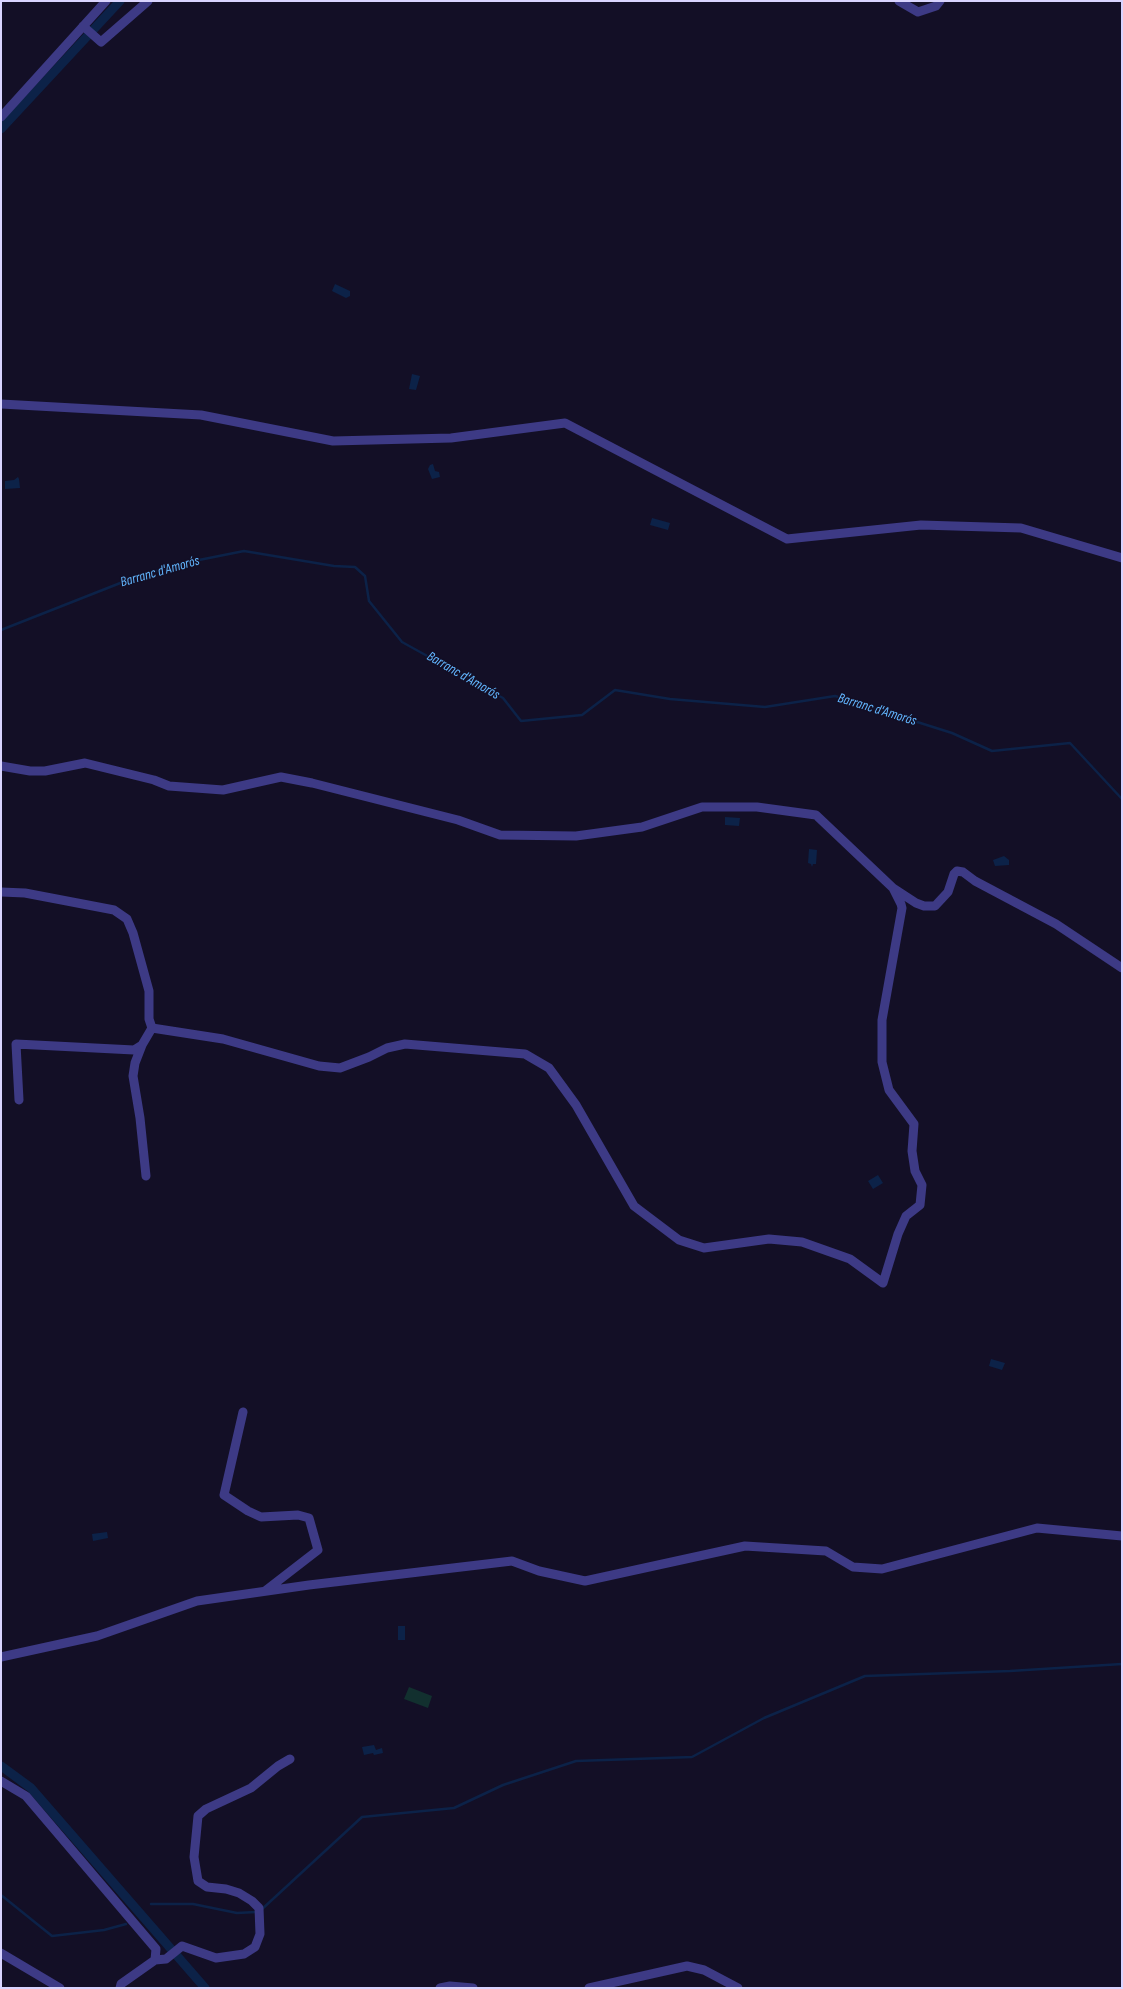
<!DOCTYPE html>
<html>
<head>
<meta charset="utf-8">
<style>
  body { margin:0 }
  #map { position:relative; width:1123px; height:1989px; overflow:hidden; background:#130f26; font-family:"Sofia Sans Condensed",sans-serif }
  canvas { display:block }
  .frame { position:absolute; inset:0; border:2px solid #d9d4ff; pointer-events:none }
</style>
</head>
<body>
<div id="map">
<canvas width="1123" height="1989"></canvas>
<div class="frame"></div>
</div>
<script>
const context = document.querySelector('canvas').getContext('2d');
context.lineJoin = 'round';
function fillPath(path, color) { context.fillStyle = color; context.fill(path, 'evenodd'); }
const shape = rows => new Path2D(rows.map(r => 'M' + r).join(''));
function stroke(path, color, width, dash) { context.strokeStyle = color; context.lineWidth = width; context.lineCap = dash ? 'butt' : 'round'; context.setLineDash(dash || []); context.stroke(path); }
function label(font, color, halo, rows, align = 'center') {
  context.font = font + ' "Sofia Sans Condensed",sans-serif'; context.lineWidth = 3; context.setLineDash([]); context.textBaseline = 'middle'; context.strokeStyle = halo; context.fillStyle = color; for (const [text, x, y, turn = 0] of rows) {
    context.save(); context.translate(x, y); context.rotate((+turn || 0) * Math.PI / 180); context.textAlign = isNaN(turn) ? turn : align; if (halo) context.strokeText(text, 0, 0); context.fillText(text, 0, 0); context.restore();
  }
}
fillPath(shape([
  [409,1687,432,1696,428,1708,404,1699]
]), '#12302f');
fillPath(shape([
  [335,284,350,291,350,296,346,298,332,291],
  [412,374,420,376,416,390,409,389],
  [433,464,435,471,439,472,440,477,432,479,428,469,430,465],
  [18,477,19,479,20,488,5,489,5,481,14,480],
  [652,518,670,523,668,530,650,525],
  [725,817,740,818,739,826,725,825],
  [809,849,817,850,816,864,813,864,812,867,811,864,808,863],
  [1004,856,1009,860,1009,865,995,866,993,860],
  [878,1175,883,1183,873,1189,868,1181],
  [991,1359,1005,1363,1002,1370,989,1366],
  [107,1532,108,1538,93,1541,92,1534],
  [398,1626,405,1626,405,1640,398,1640],
  [374,1745,376,1750,382,1748,383,1753,374,1755,373,1753,364,1755,362,1747]
]), '#0c2248');
stroke(shape([
  [1,630,133,578,184,563,244,551,334,566,355,567,365,576,369,601,402,642,503,698,521,721,582,715,615,690,670,699,765,707,835,696,952,733,992,751,1070,743,1122,799],
  [1,1895,52,1936,104,1930,126,1924],
  [151,1904,193,1904,237,1913,256,1912],
  [261,1910,362,1817,454,1808,503,1785,576,1761,692,1757,764,1718,865,1676,1010,1671,1122,1664]
]), '#0c2248', 2.5);
stroke(shape([
  [1,129,120,1],
  [1,1766,31,1788,205,1988]
]), '#0c2248', 9);
stroke(shape([
  [899,1,918,12,936,6,940,1],
  [83,26,101,42,148,1],
  [1,117,106,1],
  [1,404,201,415,333,441,451,438,565,423,787,539,921,525,1021,528,1122,558],
  [1,766,30,771,45,771,85,763,154,780,169,786,223,790,281,777,312,783,458,820,500,835,576,836,642,827,702,807,757,807,816,815,893,888,901,904,902,908,882,1020,882,1062,889,1090,914,1124,912,1151,915,1171,922,1185,920,1205,906,1216,898,1234,883,1283,850,1259,802,1242,769,1239,704,1248,679,1240,634,1206,576,1105,549,1068,525,1054,405,1044,387,1048,369,1057,340,1068,319,1066,223,1039,152,1028,149,1019,149,991,133,933,127,919,114,910,25,893,1,892],
  [893,888,916,903,924,906,935,906,948,892,954,874,957,871,963,872,975,881,1056,924,1122,968],
  [142,1045,135,1063,133,1076,140,1118,146,1176],
  [19,1100,16,1044,134,1050,142,1045,152,1028],
  [243,1412,224,1495,248,1511,261,1517,298,1515,309,1518,318,1550,265,1591],
  [1,1657,97,1636,197,1601,309,1585,512,1561,539,1571,585,1581,745,1546,826,1551,853,1567,882,1569,1037,1528,1122,1536],
  [1,1781,26,1796,156,1949,155,1960,121,1984,120,1988],
  [1,1953,60,1988],
  [155,1960,166,1959,182,1946,216,1958,244,1954,255,1947,260,1934,259,1908,252,1901,239,1893,226,1889,207,1887,198,1881,194,1857,198,1816,206,1809,251,1788,278,1766,290,1759],
  [440,1988,450,1986,473,1988],
  [589,1988,687,1966,704,1970,738,1988]
]), '#3d3a85', 9);
label('italic 14px', '#62b6ff', '#130f26', [
  ["Barranc d'Amorós",160,572,-16],
  ["Barranc d'Amorós",463,676,30],
  ["Barranc d'Amorós",877,710,17]
]);
</script>
</body>
</html>
